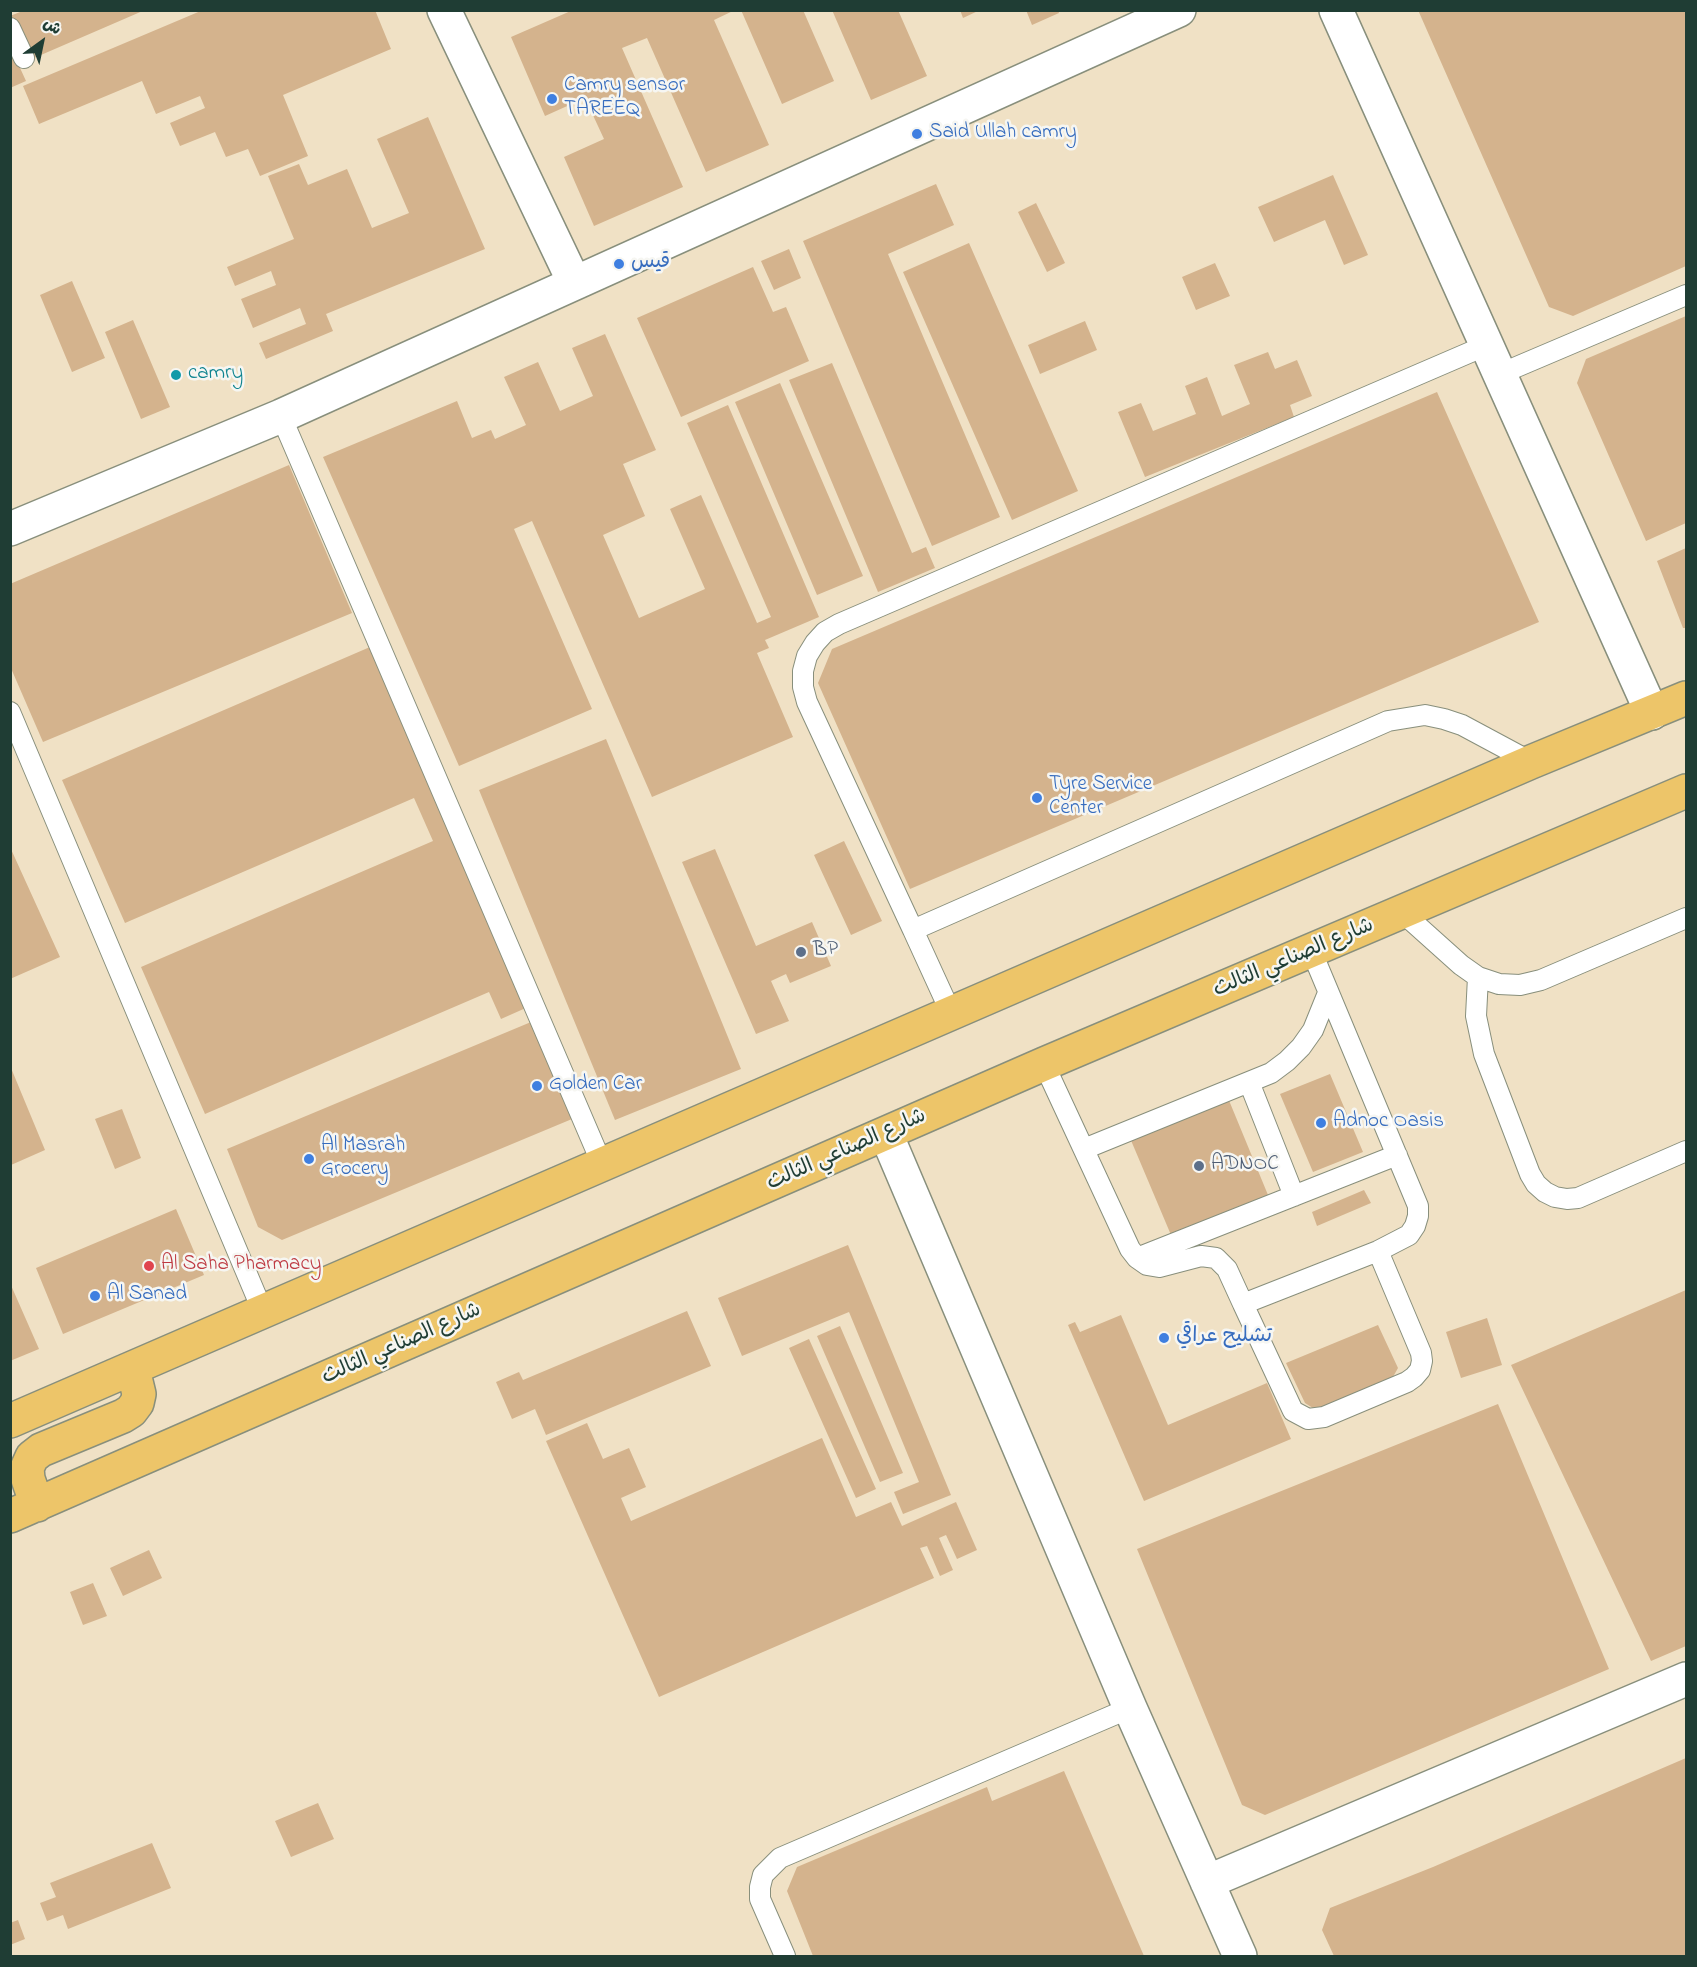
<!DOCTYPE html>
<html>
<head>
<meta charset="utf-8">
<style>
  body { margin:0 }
  #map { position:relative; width:1697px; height:1967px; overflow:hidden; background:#f0e1c5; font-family:"Indie Flower","Playpen Sans Arabic",sans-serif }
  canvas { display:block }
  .frame { position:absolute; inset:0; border:12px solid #1f3d34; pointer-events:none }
  .north { position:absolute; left:12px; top:12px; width:60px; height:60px; -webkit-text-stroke:4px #f6f6f2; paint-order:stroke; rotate:33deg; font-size:16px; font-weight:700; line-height:24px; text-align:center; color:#1f3d34 }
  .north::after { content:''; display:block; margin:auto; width:21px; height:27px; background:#1f3d34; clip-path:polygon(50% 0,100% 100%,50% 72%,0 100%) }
</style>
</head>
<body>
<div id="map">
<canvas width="1697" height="1967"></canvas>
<div class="frame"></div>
<div class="north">ش</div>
</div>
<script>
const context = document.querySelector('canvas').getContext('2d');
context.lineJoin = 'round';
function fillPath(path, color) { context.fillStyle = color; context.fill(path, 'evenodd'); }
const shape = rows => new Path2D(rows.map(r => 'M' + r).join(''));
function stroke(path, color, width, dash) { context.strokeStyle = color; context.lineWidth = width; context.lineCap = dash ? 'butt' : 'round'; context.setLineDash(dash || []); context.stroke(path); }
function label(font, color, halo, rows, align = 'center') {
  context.font = font + ' "Indie Flower","Playpen Sans Arabic",sans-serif'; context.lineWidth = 5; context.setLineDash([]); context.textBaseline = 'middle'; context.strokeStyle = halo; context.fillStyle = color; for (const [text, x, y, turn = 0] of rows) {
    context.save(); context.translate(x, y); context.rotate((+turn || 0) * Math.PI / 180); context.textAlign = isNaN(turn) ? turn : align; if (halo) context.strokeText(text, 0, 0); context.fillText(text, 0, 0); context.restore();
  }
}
fillPath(shape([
  [25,10,145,10,27,61,10,23,10,16],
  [203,10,375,10,391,49,283,95,308,156,260,176,248,149,226,157,215,132,180,146,170,123,205,108,200,96,156,114,142,81,39,124,23,86],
  [573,10,735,10,714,20,769,145,706,172,647,38,622,48,683,187,594,226,564,157,604,139,585,98,545,116,511,37],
  [741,10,803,10,834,81,782,104],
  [832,10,898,10,927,76,871,100],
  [960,10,980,10,963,18],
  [1026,10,1058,10,1059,13,1032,25],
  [1418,10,1686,10,1686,266,1573,316,1549,307],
  [10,46,26,81,10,88],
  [428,117,485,249,326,314,333,331,266,359,259,343,306,324,300,308,253,328,241,299,276,285,271,271,235,286,227,267,294,239,268,176,299,164,308,185,347,169,372,228,409,213,377,139],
  [1333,175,1368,255,1344,265,1325,220,1274,242,1258,207],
  [936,184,954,225,888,254,1000,517,932,546,803,241],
  [1036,203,1065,263,1047,272,1018,212],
  [969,243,1078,491,1012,520,903,272],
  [789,249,801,278,774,290,761,261],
  [1215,263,1230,296,1196,310,1182,277],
  [753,267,773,312,786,307,809,361,681,417,637,318],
  [72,281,105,358,72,372,40,295],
  [1686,316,1686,523,1646,541,1577,383,1586,359],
  [133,320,170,407,141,419,105,332],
  [1085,321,1097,350,1040,374,1028,345],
  [605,334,656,450,623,464,645,516,603,535,639,618,705,589,670,509,701,495,757,623,771,617,687,423,728,405,819,617,765,640,769,648,757,653,793,737,652,797,532,521,514,529,592,709,459,766,323,457,457,401,472,438,491,430,495,439,526,425,504,377,538,362,560,411,593,396,572,348],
  [1268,352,1275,369,1297,360,1312,396,1290,405,1294,417,1145,477,1118,412,1141,403,1153,431,1196,414,1185,386,1207,377,1222,416,1250,404,1234,365],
  [832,363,912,553,926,547,935,568,878,592,789,380],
  [780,383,863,576,817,595,735,402],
  [1437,392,1539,622,910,889,818,683,832,649],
  [289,465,352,613,43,742,10,666,10,584],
  [1686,548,1686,628,1683,628,1657,561],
  [370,647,528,1007,501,1019,489,992,205,1114,141,967,433,841,414,798,125,923,62,780],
  [606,739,741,1069,615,1120,479,790],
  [844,841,882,921,851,935,814,855],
  [10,847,60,957,10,979],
  [715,849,756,946,812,922,831,966,790,983,786,974,771,981,789,1021,756,1034,682,862],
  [531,1022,572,1119,282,1240,258,1227,227,1149],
  [11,1068,45,1150,11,1165],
  [1330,1074,1363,1152,1313,1172,1280,1094],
  [1228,1098,1268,1195,1171,1235,1130,1138],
  [122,1109,141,1158,115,1169,95,1119],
  [1364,1190,1371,1203,1317,1226,1312,1212],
  [176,1209,204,1275,63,1334,36,1268],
  [848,1245,951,1495,903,1514,894,1492,919,1482,849,1312,742,1356,718,1298],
  [10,1283,39,1349,10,1361],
  [1686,1290,1686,1646,1651,1661,1511,1365],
  [687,1311,711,1366,546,1435,535,1409,512,1419,496,1382,519,1372,523,1380],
  [1121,1315,1168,1425,1267,1383,1291,1439,1144,1501,1068,1325,1075,1322,1080,1332],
  [1487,1318,1502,1365,1461,1378,1446,1332],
  [1378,1325,1398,1368,1389,1384,1316,1410,1305,1403,1286,1363],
  [840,1326,903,1473,880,1482,817,1336],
  [809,1339,876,1489,856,1498,789,1348],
  [1498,1404,1609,1669,1265,1815,1242,1805,1137,1549],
  [587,1423,603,1459,629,1448,646,1487,621,1498,631,1521,822,1438,856,1517,891,1502,902,1526,956,1502,977,1550,957,1559,946,1535,939,1538,953,1570,940,1576,927,1546,920,1548,934,1578,659,1697,546,1441],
  [149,1550,162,1578,123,1596,110,1568],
  [93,1583,107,1616,83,1625,70,1592],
  [1686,1758,1686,1956,1334,1956,1322,1930,1330,1908,1433,1867],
  [1064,1771,1144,1956,813,1956,787,1891,797,1867,987,1787,992,1801],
  [318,1803,334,1839,291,1857,275,1821],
  [152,1843,171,1888,68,1929,63,1915,47,1921,40,1903,56,1897,50,1883],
  [18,1920,25,1939,10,1945,10,1923]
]), '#d4b38d');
const lane = shape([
  [10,28,24,58],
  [1500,374,1686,295],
  [281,416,602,1164],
  [10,712,263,1312],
  [1403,913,1461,965,1478,977,1499,984,1520,985,1541,980,1686,918],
  [913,930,807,702,803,687,803,671,807,656,815,643,825,632,839,624,1487,345],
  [1478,977,1476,1016,1484,1054,1530,1174,1536,1184,1545,1192,1555,1197,1567,1199,1578,1198,1686,1151],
  [951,1013,913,930,1388,721,1425,715,1444,719,1462,725,1531,762],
  [1044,1064,1130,1249,1137,1258,1147,1265,1159,1267,1201,1256,1216,1258,1227,1269,1243,1304,1378,1251,1409,1235,1415,1226,1418,1216,1418,1206,1311,950],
  [1249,1082,1294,1196],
  [1084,1149,1271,1073,1287,1061,1301,1047,1313,1030,1328,993],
  [1137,1258,1397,1155],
  [1243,1304,1293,1411,1308,1419,1324,1417,1407,1382,1414,1377,1420,1370,1422,1361,1421,1353,1378,1251],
  [785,1956,760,1899,760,1887,763,1875,780,1858,1130,1708]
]);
const street = shape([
  [444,10,574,282],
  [1336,10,1652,713],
  [10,529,281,416,1179,10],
  [886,1134,1130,1708,1240,1956],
  [1207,1882,1686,1679]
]);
const primary = shape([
  [10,1421,1531,762,1686,698],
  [37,1505,28,1479,27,1468,32,1457,41,1450,123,1416,131,1411,137,1403,139,1394,133,1369],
  [10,1516,1044,1064,1686,791]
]);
stroke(lane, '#888f7c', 22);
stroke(street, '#888f7c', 36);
stroke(primary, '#888f7c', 36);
stroke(lane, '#fff', 20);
stroke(street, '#fff', 33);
stroke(primary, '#edc569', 33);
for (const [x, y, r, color] of [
  [552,99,6,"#3f7fe0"],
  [917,134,6,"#3f7fe0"],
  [619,264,6,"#3f7fe0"],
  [176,375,6,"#0f9aa8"],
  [1037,798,6,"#3f7fe0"],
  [801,952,6,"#5c6f8a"],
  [537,1086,6,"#3f7fe0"],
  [1321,1123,6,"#3f7fe0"],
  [309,1159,6,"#3f7fe0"],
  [1199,1166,6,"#5c6f8a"],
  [149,1266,6,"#e0444e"],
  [95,1296,6,"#3f7fe0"],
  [1164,1338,6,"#3f7fe0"]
]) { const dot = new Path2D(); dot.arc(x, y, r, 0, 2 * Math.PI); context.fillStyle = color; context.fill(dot); stroke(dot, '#f6f6f2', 2); }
label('21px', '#366cbe', '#f6f6f2', [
  ["Camry sensor",564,87],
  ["TAREEQ",564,111],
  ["Said Ullah camry",929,134],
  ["قيس",631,264],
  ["Tyre Service",1049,786],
  ["Center",1049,810],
  ["Golden Car",549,1086],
  ["Adnoc Oasis",1333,1123],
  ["Al Masrah",321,1147],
  ["Grocery",321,1171],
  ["Al Sanad",107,1296],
  ["تشليح عراقي",1176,1338]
], 'left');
label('21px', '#0d838f', '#f6f6f2', [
  ["camry",188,375]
], 'left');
label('21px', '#4e5e75', '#f6f6f2', [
  ["BP",813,952],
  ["ADNOC",1211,1166]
], 'left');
label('21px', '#1f3d34', '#f6f6f2', [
  ["شارع الصناعي الثالث",1294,959,-23],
  ["شارع الصناعي الثالث",847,1151,-24],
  ["شارع الصناعي الثالث",402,1345,-24]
]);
label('21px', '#be3a42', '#f6f6f2', [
  ["Al Saha Pharmacy",161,1266]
], 'left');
</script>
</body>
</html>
